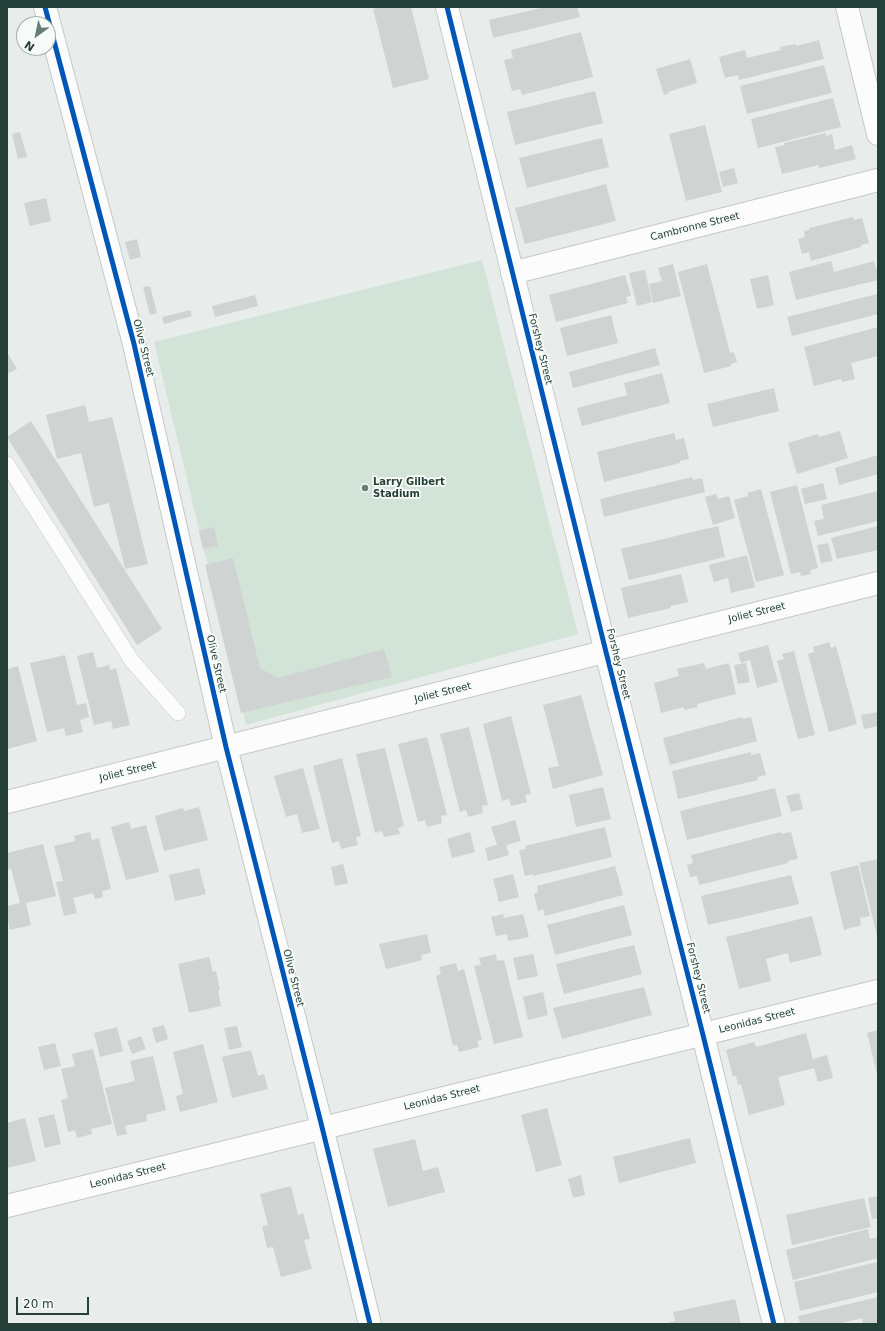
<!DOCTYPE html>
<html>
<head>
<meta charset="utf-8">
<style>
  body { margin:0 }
  #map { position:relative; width:885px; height:1331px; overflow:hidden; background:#e8ecea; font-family:"DejaVu Sans",sans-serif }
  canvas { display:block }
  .frame { position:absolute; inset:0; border:8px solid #254038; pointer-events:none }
  .north { position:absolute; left:16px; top:16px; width:40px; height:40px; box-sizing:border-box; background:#f7fbf8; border:1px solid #a3b0ab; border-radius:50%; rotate:213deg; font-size:11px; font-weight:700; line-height:16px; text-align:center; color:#254038 }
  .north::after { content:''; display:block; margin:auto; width:14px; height:18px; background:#697c76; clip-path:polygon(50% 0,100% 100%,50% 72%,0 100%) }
  .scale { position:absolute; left:16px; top:1297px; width:73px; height:18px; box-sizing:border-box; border:2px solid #254038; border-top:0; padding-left:5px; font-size:12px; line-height:14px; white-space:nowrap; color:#254038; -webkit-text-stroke:3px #f7fbf8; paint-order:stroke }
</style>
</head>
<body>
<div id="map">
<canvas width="885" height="1331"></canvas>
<div class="frame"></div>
<div class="north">N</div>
<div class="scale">20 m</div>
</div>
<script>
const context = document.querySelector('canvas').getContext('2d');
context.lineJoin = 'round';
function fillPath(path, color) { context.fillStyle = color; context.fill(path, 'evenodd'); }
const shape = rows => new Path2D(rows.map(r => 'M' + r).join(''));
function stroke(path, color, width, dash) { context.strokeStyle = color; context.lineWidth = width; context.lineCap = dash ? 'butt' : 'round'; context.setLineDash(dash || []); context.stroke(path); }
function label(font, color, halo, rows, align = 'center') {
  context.font = font + ' "DejaVu Sans",sans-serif'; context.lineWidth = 3.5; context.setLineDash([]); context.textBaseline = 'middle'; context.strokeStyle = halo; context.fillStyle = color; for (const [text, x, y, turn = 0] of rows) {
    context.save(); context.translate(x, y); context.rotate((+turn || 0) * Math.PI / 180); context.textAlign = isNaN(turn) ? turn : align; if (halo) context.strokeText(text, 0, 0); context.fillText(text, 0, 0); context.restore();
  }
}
fillPath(shape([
  [482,260,578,634,246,725,154,342]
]), '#d2e4d7');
fillPath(shape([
  [376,7,411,7,429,79,393,88,373,9,377,8],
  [546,7,577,7,580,17,493,38,489,20],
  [581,32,593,77,522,95,520,89,512,91,504,60,513,58,511,50],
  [819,40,824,59,739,80,738,75,725,78,719,57,745,50,747,58,781,50,780,47,796,44,796,46],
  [690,59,697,83,668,92,669,93,664,95,656,69],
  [824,65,832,93,747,114,740,86],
  [595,91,603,123,515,145,507,112],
  [833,98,841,127,758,148,751,119],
  [705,125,722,192,686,201,669,134],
  [20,132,27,157,18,159,12,134],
  [826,133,826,136,832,134,835,150,852,145,856,159,819,168,818,165,782,174,775,147,785,145,784,143],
  [602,138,609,167,527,188,519,158],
  [734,168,738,183,723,187,719,172],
  [606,184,616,221,525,244,515,208],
  [46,198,51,221,30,226,24,203],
  [853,217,854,220,862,218,869,243,861,245,861,247,811,261,809,252,802,254,798,239,805,237,804,231,809,230,809,228],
  [137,239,141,257,130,260,125,242],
  [831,261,834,272,874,261,878,274,878,280,796,300,789,272],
  [673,264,681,296,653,303,649,284,662,281,658,268],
  [707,264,730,353,734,352,737,362,731,364,731,366,704,373,678,272],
  [645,270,652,302,637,306,629,273],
  [625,275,631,296,626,297,628,303,556,322,549,295],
  [768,275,774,305,757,309,750,279],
  [150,286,157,313,150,315,143,287],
  [877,294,878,314,792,336,787,317],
  [255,295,258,306,215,317,212,306],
  [190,310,192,316,164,324,162,317],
  [611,315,618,343,567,356,560,328],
  [878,327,878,356,851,363,855,379,842,382,841,379,814,386,804,347],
  [655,348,660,365,573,388,569,372],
  [7,352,17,369,7,374],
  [662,373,670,403,582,426,577,408,627,395,624,383],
  [774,388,779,411,713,427,707,404],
  [85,405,89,422,112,417,148,564,125,569,109,503,94,507,81,453,57,459,46,415],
  [31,421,162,629,137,645,7,437],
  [840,431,848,458,797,474,788,443,818,434,819,437],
  [674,433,676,440,684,438,689,459,680,461,680,463,604,482,597,452],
  [878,455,878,474,839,485,835,468],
  [692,477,693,480,702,478,705,492,604,517,600,499],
  [823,483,827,499,805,504,801,489],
  [797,485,818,568,810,570,811,574,801,576,800,572,791,574,770,492],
  [761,489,784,575,756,582,734,500,748,496,747,493],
  [878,491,878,521,818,536,814,521,824,519,821,505],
  [716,494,718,499,729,496,735,518,713,525,705,497],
  [718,526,725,557,629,580,621,549],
  [878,526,878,550,837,559,831,538],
  [214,527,218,546,203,549,199,531],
  [828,543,833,561,821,563,817,545],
  [747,555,755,587,731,593,728,578,714,582,709,565],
  [233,558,260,668,278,678,384,649,392,677,241,713,205,565],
  [681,574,688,602,670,606,671,608,628,618,621,588],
  [829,642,831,648,836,646,857,724,829,732,808,654,814,652,813,647],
  [768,645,778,682,757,688,750,660,741,663,738,653],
  [794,651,815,735,798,739,777,661,784,659,782,654],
  [93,652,97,668,109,665,110,670,116,668,130,725,113,729,111,721,94,725,77,656],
  [65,655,77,705,86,703,89,717,80,720,83,732,66,736,64,728,47,732,30,663],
  [704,663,706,669,729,663,736,694,697,704,698,707,684,710,684,707,661,713,654,683,679,676,677,669],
  [746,663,750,682,738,684,734,665],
  [18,666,37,741,7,749,7,669],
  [581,695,603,775,553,789,548,768,559,766,543,705],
  [878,712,878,726,864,729,861,715],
  [511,716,531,794,525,795,527,802,511,806,509,799,502,801,483,724],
  [742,717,743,719,751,717,757,741,670,765,663,738],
  [469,727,488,805,482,806,483,813,468,817,466,810,460,812,440,734],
  [427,737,447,815,441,816,442,823,427,827,425,820,418,822,398,744],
  [385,748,404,826,398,828,400,834,384,837,382,831,375,833,356,754],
  [751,752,751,755,760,753,766,775,757,777,758,780,678,799,672,771],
  [342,758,361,836,356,837,358,845,341,849,339,841,332,843,313,766],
  [303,768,320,829,302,833,297,814,286,817,274,776],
  [603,787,611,819,576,827,569,795],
  [775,788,782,816,687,840,680,811],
  [799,793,803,809,791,812,786,796],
  [199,807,208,840,164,851,155,816,183,808,184,811],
  [515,820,521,841,506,845,509,855,488,861,485,848,497,845,491,827],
  [129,822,131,829,146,825,159,872,126,880,111,827],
  [605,827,612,857,533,876,533,874,525,876,519,850,526,849,525,846],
  [90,832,92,840,99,838,111,889,102,891,103,897,95,899,93,893,73,898,77,913,64,916,56,882,63,881,54,846,75,841,74,836],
  [470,832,475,852,452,858,447,839],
  [781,832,781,834,791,832,798,859,788,861,788,863,699,885,697,876,690,877,687,865,693,863,691,855],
  [43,844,56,896,26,903,31,925,10,930,7,917,7,906,20,903,11,869,7,870,7,853],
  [878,859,878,935,877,936,859,863],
  [343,864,348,883,335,886,331,867],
  [858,865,870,916,860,918,861,925,844,930,830,872],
  [615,866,623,895,545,916,543,909,538,911,534,894,538,892,537,886],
  [199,868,206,894,175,901,169,875],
  [513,874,519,897,499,902,493,879],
  [791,875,799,904,708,925,701,896],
  [624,905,632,935,555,955,547,925],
  [503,914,504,918,523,914,529,937,508,941,507,934,496,936,491,917],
  [812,916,822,955,790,963,788,953,766,959,771,981,739,989,726,937],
  [427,934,431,953,421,955,422,960,386,969,379,944],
  [634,945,642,974,564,994,556,964],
  [496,954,497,961,504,960,523,1037,494,1044,474,966,481,965,479,958],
  [533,954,538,976,518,980,513,958],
  [209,957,213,972,216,971,220,990,218,990,221,1006,189,1013,178,964],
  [456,963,458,971,464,969,482,1040,477,1041,479,1047,459,1052,457,1045,453,1046,436,976,441,974,439,967],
  [644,987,652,1015,562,1039,553,1008],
  [543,992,548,1015,528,1020,523,997],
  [164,1025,168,1039,156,1043,152,1028],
  [237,1026,242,1047,229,1050,224,1028],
  [117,1027,123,1051,100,1057,94,1033],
  [878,1030,878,1074,877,1074,867,1033],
  [806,1033,813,1059,827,1055,833,1078,818,1082,814,1068,778,1077,785,1105,749,1115,741,1084,738,1085,736,1076,733,1077,726,1050,754,1042,756,1047],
  [141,1036,146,1049,132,1054,127,1041],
  [55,1043,61,1066,44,1070,38,1047],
  [203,1044,218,1102,180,1112,176,1096,183,1094,173,1052],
  [93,1049,112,1124,91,1129,92,1134,77,1138,75,1130,68,1132,61,1100,68,1098,61,1069,75,1066,72,1054],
  [251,1050,258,1076,264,1074,268,1089,232,1098,222,1057],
  [153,1056,166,1110,146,1115,147,1121,125,1126,127,1134,117,1136,105,1088,135,1081,130,1061],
  [547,1108,562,1165,536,1172,521,1115],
  [54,1114,61,1144,45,1148,38,1118],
  [25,1118,36,1161,7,1168,7,1123],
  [690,1138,696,1163,619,1183,613,1157],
  [415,1139,423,1171,438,1167,445,1192,388,1207,373,1149],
  [581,1175,585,1195,573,1198,568,1179],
  [291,1186,298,1215,303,1213,310,1239,304,1240,312,1269,281,1277,273,1247,267,1248,262,1226,268,1225,260,1194],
  [878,1196,878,1218,872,1219,868,1198],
  [864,1198,871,1227,792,1245,786,1215],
  [868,1229,870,1239,878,1237,878,1258,793,1280,786,1250],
  [877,1262,878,1292,800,1311,794,1282],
  [878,1297,878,1323,863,1324,862,1318,839,1324,800,1324,798,1316],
  [735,1299,741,1324,669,1324,669,1322,675,1321,673,1312]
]), '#cfd3d1');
const lane = shape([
  [7,464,132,661,178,713]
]);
const street = shape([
  [45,7,134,344,226,747,322,1127,370,1324],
  [447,7,606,652,703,1035,774,1324],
  [847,7,878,134],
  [512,273,878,180],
  [7,802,878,583],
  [7,1206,878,991]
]);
stroke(lane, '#c5c9c7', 16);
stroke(street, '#c5c9c7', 24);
stroke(lane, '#fcfcfc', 15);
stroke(street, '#fcfcfc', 22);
stroke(shape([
  [45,7,134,344,226,747,322,1127,370,1324],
  [447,7,606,652,703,1035,774,1324]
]), '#0057b8', 5);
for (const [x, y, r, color] of [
  [365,488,4,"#697c76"]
]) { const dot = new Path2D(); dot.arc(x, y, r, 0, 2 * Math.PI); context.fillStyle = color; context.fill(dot); stroke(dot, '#f7fbf8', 1.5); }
label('10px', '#254038', '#f7fbf8', [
  ["Cambronne Street",695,227,-14],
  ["Olive Street",143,348,76],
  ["Forshey Street",540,349,76],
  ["Joliet Street",757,613,-14],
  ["Olive Street",216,664,77],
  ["Forshey Street",618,664,76],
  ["Joliet Street",443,693,-14],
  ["Joliet Street",128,772,-14],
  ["Olive Street",293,978,76],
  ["Forshey Street",698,978,76],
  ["Leonidas Street",757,1021,-14],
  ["Leonidas Street",442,1098,-14],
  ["Leonidas Street",128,1176,-14]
]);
label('bold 10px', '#254038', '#f7fbf8', [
  ["Larry Gilbert",373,482],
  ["Stadium",373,494]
], 'left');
</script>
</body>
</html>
